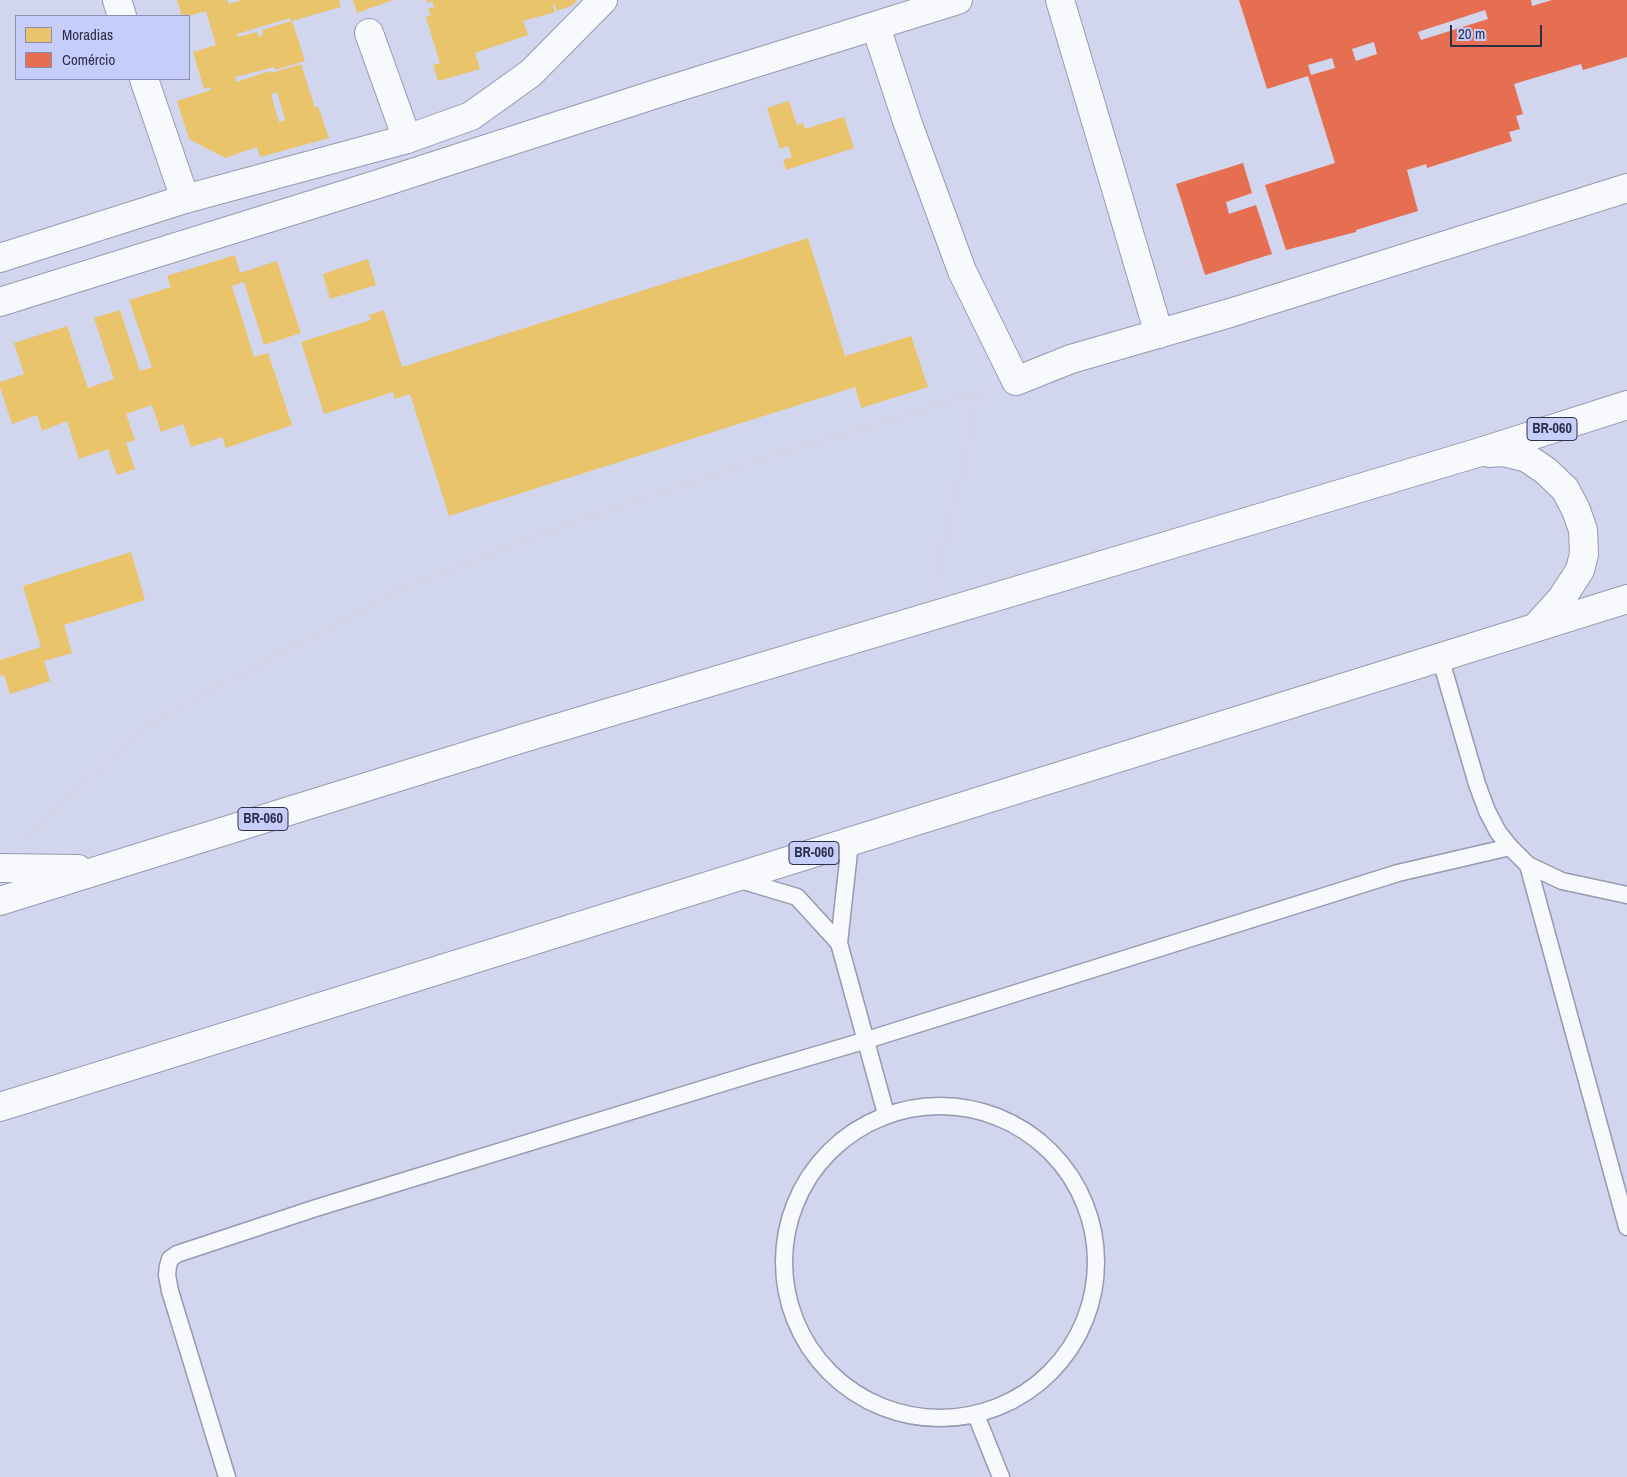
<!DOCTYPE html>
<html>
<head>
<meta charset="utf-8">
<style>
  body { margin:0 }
  #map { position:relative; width:1627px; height:1477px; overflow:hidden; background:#d2d5ee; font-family:"Archivo Narrow",sans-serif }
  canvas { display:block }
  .legend { position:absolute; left:15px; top:15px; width:175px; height:65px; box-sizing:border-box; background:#c7cdf9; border:1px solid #898eb4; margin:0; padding:6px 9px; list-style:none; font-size:15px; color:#2c2f4c }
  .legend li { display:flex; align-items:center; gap:10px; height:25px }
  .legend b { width:25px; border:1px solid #898eb4 }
  .scale { position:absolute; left:1450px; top:25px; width:92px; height:22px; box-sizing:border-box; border:2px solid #2c2f4c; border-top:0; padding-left:6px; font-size:15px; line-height:18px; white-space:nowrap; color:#2c2f4c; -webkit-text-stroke:4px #c7cdf9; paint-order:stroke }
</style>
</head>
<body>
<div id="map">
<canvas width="1627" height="1477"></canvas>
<ul class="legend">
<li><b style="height:14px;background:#e9c46a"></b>Moradias</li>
<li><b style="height:14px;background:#e76f51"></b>Comércio</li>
</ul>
<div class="scale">20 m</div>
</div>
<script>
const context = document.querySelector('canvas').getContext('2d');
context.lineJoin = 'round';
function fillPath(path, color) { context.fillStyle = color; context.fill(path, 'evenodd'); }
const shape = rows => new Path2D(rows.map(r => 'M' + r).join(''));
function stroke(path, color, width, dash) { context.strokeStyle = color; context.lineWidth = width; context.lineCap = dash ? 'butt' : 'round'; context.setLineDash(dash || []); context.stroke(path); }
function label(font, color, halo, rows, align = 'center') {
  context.font = font + ' "Archivo Narrow",sans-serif'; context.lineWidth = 5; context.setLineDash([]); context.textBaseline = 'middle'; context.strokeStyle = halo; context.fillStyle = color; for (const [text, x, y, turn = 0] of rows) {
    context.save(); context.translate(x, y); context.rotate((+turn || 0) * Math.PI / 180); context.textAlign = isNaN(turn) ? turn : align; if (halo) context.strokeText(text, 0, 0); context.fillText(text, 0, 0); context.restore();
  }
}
fillPath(shape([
  [177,0,227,0,229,4,242,0,339,0,341,7,292,21,305,61,275,70,274,67,235,77,236,82,270,71,271,73,301,64,315,108,318,106,329,138,260,157,257,147,225,158,189,139,177,101,211,90,210,87,204,89,193,52,216,45,206,11,188,16,182,16],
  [290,18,291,21,262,30,263,35,259,37,257,32,238,37,237,34],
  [277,92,285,120,279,122,271,94],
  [353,0,393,0,357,13],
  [426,0,577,0,573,5,557,11,555,5,553,6,555,12,523,21,528,35,475,53,480,69,438,81,433,65,440,63,426,17,431,15,428,9,434,7,432,1,427,3],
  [789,101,797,125,803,123,805,129,844,117,854,148,786,170,783,160,792,157,788,146,780,149,767,108],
  [808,238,845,356,911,336,928,387,861,408,855,387,449,516,410,394,395,399,393,392,324,414,301,342,371,320,369,315,384,310,402,367],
  [235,255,240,273,277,261,301,333,264,345,244,282,232,286,254,357,268,353,292,425,226,448,222,437,191,447,183,424,161,432,152,405,126,414,135,440,126,443,135,469,117,475,108,449,79,459,67,421,42,431,37,415,12,424,0,387,0,382,24,374,14,343,67,326,88,388,114,379,94,318,120,310,140,371,152,367,129,300,171,287,167,276],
  [368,259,376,285,330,299,323,274],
  [131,552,145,600,64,625,72,653,44,661,50,681,10,694,4,675,0,676,0,660,41,647,23,586]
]), '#e9c46a');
fillPath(shape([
  [1239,0,1531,0,1532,6,1552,0,1627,0,1627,57,1583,70,1581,64,1514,84,1523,114,1516,116,1520,129,1509,132,1512,141,1427,168,1426,164,1407,170,1418,211,1356,230,1356,232,1286,250,1265,185,1335,163,1308,76,1267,89],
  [1485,10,1488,19,1421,40,1418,32],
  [1374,42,1377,54,1356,61,1352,49],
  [1332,58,1335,68,1311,75,1308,65],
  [1243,163,1252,193,1226,202,1229,214,1256,205,1272,254,1205,275,1176,184]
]), '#e76f51');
const service = shape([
  [1440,657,1477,784,1487,811,1498,832,1510,847,1528,865,1562,881,1627,895],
  [850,843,839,943,886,1114],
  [1528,865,1627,1227],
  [737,879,797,897,839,943],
  '784 1262a156 156 0 1 1 312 0a156 156 0 1 1-312 0Z',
  [976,1415,1001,1477],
  [227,1477,170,1291,167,1275,168,1266,170,1259,177,1254,316,1208,755,1073,867,1040,1398,873,1510,847]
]);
const minor = shape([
  [117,0,122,16],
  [1060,0,1159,334],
  [876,27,908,124,962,271,1016,381,1071,359,1230,313,1627,188],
  [369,33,407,139],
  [144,79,185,199]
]);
const tertiary = shape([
  [0,258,185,199,407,139,471,116,531,73,603,0],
  [0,302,375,185,656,94,958,0]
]);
const motorway = shape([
  [1489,453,1503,452,1527,458,1546,471,1565,489,1576,510,1583,530,1584,554,1580,570,1562,598,1535,628],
  [0,868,78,869],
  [0,901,527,737,1477,453,1627,405],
  [0,1107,1627,599]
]);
stroke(service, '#9799b1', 19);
stroke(minor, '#9799b1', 30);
stroke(tertiary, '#9799b1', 30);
stroke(motorway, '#9799b1', 30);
stroke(shape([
  [935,585,951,513,965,460,978,393],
  [27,838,101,767,145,727,231,679,322,632,396,591,571,523,743,465,987,390]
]), '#d2d3db', 3, [4, 4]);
stroke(service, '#f8f9fc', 16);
stroke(minor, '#f8f9fc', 28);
stroke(tertiary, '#f8f9fc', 28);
stroke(motorway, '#f8f9fc', 28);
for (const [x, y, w] of [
  [1552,429,50],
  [263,819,50],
  [814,853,50]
]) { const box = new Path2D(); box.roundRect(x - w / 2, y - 11.5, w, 23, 4); context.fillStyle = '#c7cdf9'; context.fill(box); stroke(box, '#2c2f4c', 1); }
label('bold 14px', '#2c2f4c', null, [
  ["BR-060",1552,429],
  ["BR-060",263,819],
  ["BR-060",814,853]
]);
</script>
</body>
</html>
